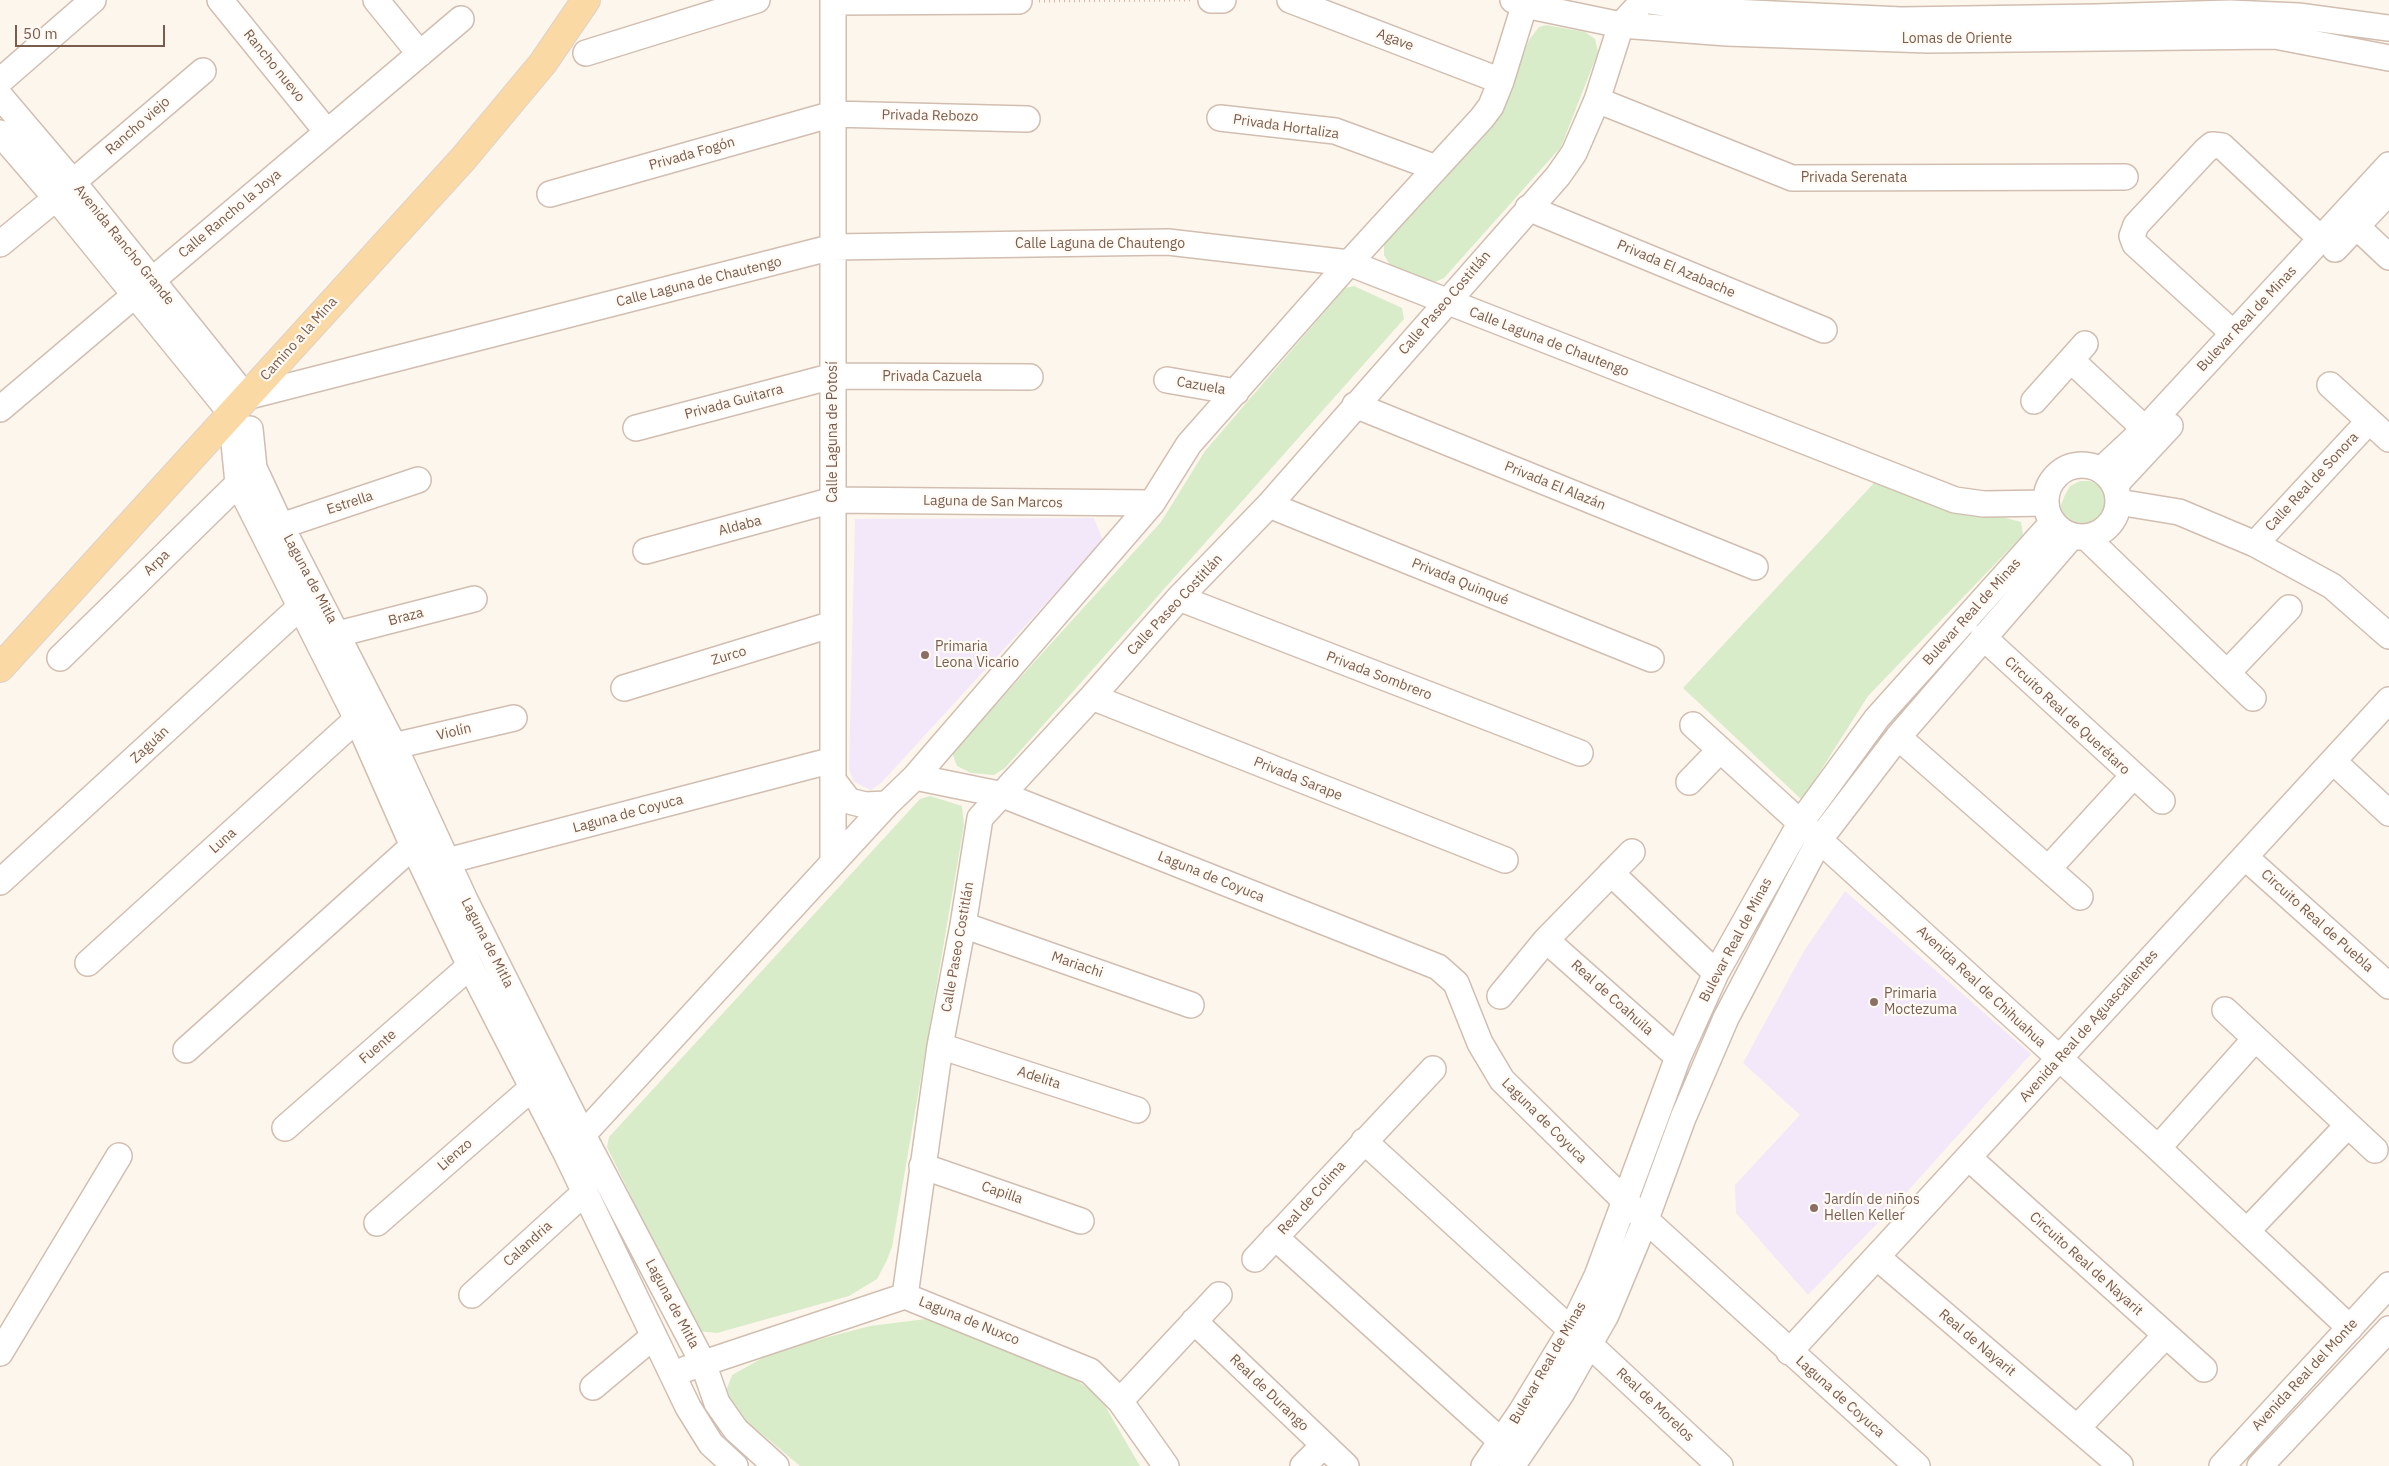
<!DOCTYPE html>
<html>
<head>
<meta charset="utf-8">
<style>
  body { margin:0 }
  #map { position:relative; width:2389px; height:1466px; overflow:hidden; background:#fdf6ec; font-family:"IBM Plex Sans",sans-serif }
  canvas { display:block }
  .scale { position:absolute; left:15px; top:25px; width:150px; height:22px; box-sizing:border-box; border:2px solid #7a5c4d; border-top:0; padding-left:6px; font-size:15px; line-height:18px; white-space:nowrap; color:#7a5c4d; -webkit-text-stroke:4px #fffaf3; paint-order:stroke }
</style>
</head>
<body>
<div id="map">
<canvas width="2389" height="1466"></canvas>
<div class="scale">50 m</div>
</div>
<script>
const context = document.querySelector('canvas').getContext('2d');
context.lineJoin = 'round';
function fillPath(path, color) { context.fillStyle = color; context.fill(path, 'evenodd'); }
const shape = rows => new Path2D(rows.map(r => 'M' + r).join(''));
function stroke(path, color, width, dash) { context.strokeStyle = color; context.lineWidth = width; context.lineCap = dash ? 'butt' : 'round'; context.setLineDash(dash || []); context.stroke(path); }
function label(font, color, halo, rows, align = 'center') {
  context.font = font + ' "IBM Plex Sans",sans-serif'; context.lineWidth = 4.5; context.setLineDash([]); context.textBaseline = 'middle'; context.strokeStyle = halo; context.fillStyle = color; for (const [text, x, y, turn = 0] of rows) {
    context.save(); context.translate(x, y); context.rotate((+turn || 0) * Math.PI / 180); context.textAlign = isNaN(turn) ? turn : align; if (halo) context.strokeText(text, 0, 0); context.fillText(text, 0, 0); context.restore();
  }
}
fillPath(shape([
  [1094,518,1103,541,882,782,871,790,854,782,849,769,855,519],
  [1845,891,2031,1054,1897,1203,1808,1295,1736,1213,1735,1185,1800,1115,1743,1063,1804,951]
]), '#f3e8fa');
fillPath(shape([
  [1546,25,1585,32,1595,39,1598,52,1561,147,1444,278,1435,282,1391,267,1384,255,1384,244,1495,124,1506,100,1529,40,1539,27],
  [1354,286,1402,308,1404,319,1005,768,994,775,971,773,957,766,952,753,1161,522,1205,451,1345,288],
  [2080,481,2090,481,2104,487,2113,499,2116,509,2108,523,2091,534,2068,525,2062,516,2061,505,2065,495,2070,486],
  [1874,483,2021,522,2023,535,1868,696,1802,800,1683,688],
  [930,796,962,806,964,825,892,1247,886,1262,877,1279,849,1296,717,1333,697,1331,607,1147,609,1137,920,799],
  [926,1319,1070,1375,1091,1391,1105,1406,1140,1466,800,1466,738,1414,726,1391,732,1375,775,1351,870,1326]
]), '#d8ecc9');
const minor = shape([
  [220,0,327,132],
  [376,0,420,54],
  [1211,0,1223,0],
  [1290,0,1501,81],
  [1513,0,1525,5,1621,25,1727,33,1928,40,2275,36,2389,58],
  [1643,0,1731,12,1901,20,2097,17,2230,13,2298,16,2389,28],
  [833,2,1019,1],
  [586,53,757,0],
  [0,81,93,0],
  [0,96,73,182,246,397],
  [1597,100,1792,178,2125,177],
  [1220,118,1335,131,1436,168],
  [0,133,56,198,231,413,238,483,357,719,413,846,470,966,566,1153,688,1407,711,1444,735,1466],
  [73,182,203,71],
  [550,194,833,114,1027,119],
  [1528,208,1824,330],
  [2356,226,2389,257],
  [0,244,56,198],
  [2335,249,2389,192],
  [2233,333,2135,244,2132,236,2136,225,2205,151,2212,145,2222,146,2321,239],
  [2071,360,2145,429],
  [1167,380,1236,392],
  [2330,385,2389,439],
  [246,397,833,247,1168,242,1349,263,1955,500,1984,504,2046,503],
  [2034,401,2085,344],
  [1355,405,1755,567],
  [0,409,461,19],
  [636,428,833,376,1030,377],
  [250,429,254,468,281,526,394,746,465,900,583,1135,703,1363,717,1403,736,1430,776,1466],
  '2046 501a36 36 0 1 1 72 0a36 36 0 1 1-72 0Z',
  [2101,470,2145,429,2389,165],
  [2115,485,2170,426],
  [2118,502,2179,512,2255,544,2332,586,2389,636],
  [1269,505,1651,659],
  [281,526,418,480],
  [2086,537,2253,698],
  [2255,544,2369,421],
  [646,551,833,500,1152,503],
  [1179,598,1580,753],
  [338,634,474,599],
  [1983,637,2162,801],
  [60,658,249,473],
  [2227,673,2289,608],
  [624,688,833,624],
  [1092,697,1505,860],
  [1693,725,2158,1148,2350,1328],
  [1898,737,2080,897],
  [394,746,514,718],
  [2334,762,2389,813],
  [915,777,1003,795,1438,967,1456,983,1480,1043,1502,1080,1624,1200,1917,1466],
  [833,780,849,801,865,805,887,804],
  [1689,782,1720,750],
  [2245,857,2389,986],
  [833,863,833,0],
  [432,868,447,861,833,760],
  [2048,869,2133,776],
  [1611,873,1716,973],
  [0,882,300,607],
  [963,925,1191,1005],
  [1546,940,1678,1057],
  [88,963,357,719],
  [1500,996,1546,940,1632,852],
  [2225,1010,2375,1150],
  [940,1046,1137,1110],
  [186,1050,413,846,426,840],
  [285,1128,470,966],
  [1364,1141,1571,1330],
  [2158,1148,2255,1039],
  [566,1153,887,804,915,777,1152,503,1189,444,1349,263,1482,118,1491,106,1501,81,1526,0],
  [1969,1158,2204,1369],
  [922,1166,1081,1221],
  [377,1223,533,1087],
  [2248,1230,2348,1125],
  [1275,1237,1502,1442],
  [1877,1257,2120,1465],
  [1255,1259,1433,1069],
  [472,1295,584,1193],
  [905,1296,940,1046,963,925,980,818,1092,697,1179,598,1269,505,1558,176,1574,153,1597,100,1621,25,1644,0],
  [1194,1321,1346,1466],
  [1590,1345,1720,1466],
  [1789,1352,2389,700],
  [0,1353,119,1156],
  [686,1369,905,1296,1090,1371,1120,1401,1166,1466],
  [593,1387,654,1336],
  [1120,1401,1219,1295],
  [2077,1428,2166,1335],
  [1303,1466,1324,1445],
  [1484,1466,1521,1412,1571,1330,1597,1276,1678,1057,1716,973,1801,822,1877,718,2053,522],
  [1512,1466,1561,1394,1606,1315,1646,1219,1683,1118,1726,1018,1820,839,1898,737,2072,536],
  [2222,1466,2389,1285],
  [2260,1466,2389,1329]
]);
const major = shape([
  [0,668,463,159,543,63,586,0]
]);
stroke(minor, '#d1beb0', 28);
stroke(major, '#dad1cd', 30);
stroke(shape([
  [1039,1,1190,0]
]), '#d9b8a5', 3, [1, 4]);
stroke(minor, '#fff', 25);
stroke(major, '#fbd9a5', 28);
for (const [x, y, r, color] of [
  [925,655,5,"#8d6e63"],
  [1874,1002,5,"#8d6e63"],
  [1814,1208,5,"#8d6e63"]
]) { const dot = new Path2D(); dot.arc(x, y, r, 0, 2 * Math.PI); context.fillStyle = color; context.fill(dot); stroke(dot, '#fffaf3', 2); }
label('14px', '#7a5c4d', '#fffaf3', [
  ["Lomas de Oriente",1957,39],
  ["Agave",1395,40,21],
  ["Rancho nuevo",274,66,51],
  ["Privada Rebozo",930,116,1],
  ["Rancho viejo",138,126,-41],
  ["Privada Hortaliza",1286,127,8],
  ["Privada Fogón",692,154,-16],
  ["Privada Serenata",1854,178],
  ["Calle Rancho la Joya",230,214,-40],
  ["Calle Laguna de Chautengo",1100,244],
  ["Avenida Rancho Grande",124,245,51],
  ["Privada El Azabache",1676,269,23],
  ["Calle Laguna de Chautengo",699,282,-14],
  ["Calle Paseo Costitlán",1445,303,-49],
  ["Bulevar Real de Minas",2247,319,-47],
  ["Camino a la Mina",299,339,-48],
  ["Calle Laguna de Chautengo",1549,342,21],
  ["Privada Cazuela",932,377],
  ["Cazuela",1201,386,10],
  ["Privada Guitarra",734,402,-15],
  ["Calle Laguna de Potosí",833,432,-90],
  ["Calle Real de Sonora",2312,482,-47],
  ["Privada El Alazán",1555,486,22],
  ["Laguna de San Marcos",993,502,1],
  ["Estrella",350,503,-18],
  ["Aldaba",740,526,-15],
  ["Arpa",157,563,-44],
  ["Laguna de Mitla",310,579,62],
  ["Privada Quinqué",1460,582,22],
  ["Calle Paseo Costitlán",1175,605,-47],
  ["Bulevar Real de Minas",1972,612,-48],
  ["Braza",406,617,-15],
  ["Zurco",729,656,-17],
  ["Privada Sombrero",1379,676,21],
  ["Circuito Real de Querétaro",2067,716,43],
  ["Violín",454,732,-13],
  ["Zaguán",150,745,-43],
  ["Privada Sarape",1298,779,22],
  ["Laguna de Coyuca",628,814,-15],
  ["Luna",223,841,-42],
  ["Laguna de Coyuca",1211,877,22],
  ["Circuito Real de Puebla",2317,921,42],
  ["Bulevar Real de Minas",1736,940,-62],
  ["Laguna de Mitla",487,943,63],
  ["Calle Paseo Costitlán",958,947,-80],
  ["Mariachi",1077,965,19],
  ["Avenida Real de Chihuahua",1981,987,43],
  ["Real de Coahuila",1612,998,42],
  ["Avenida Real de Aguascalientes",2089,1026,-48],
  ["Fuente",378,1047,-41],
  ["Adelita",1039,1078,18],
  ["Laguna de Coyuca",1544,1121,45],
  ["Lienzo",455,1155,-41],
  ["Capilla",1002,1193,19],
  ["Real de Colima",1312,1198,-48],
  ["Calandria",528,1244,-42],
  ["Circuito Real de Nayarit",2086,1264,42],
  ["Laguna de Mitla",672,1304,62],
  ["Laguna de Nuxco",969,1321,22],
  ["Real de Nayarit",1977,1343,40],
  ["Bulevar Real de Minas",1548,1363,-60],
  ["Avenida Real del Monte",2305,1375,-47],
  ["Real de Durango",1269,1393,44],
  ["Laguna de Coyuca",1840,1397,42],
  ["Real de Morelos",1655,1405,43]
]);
label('14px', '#785e54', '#fffaf3', [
  ["Primaria",935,647],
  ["Leona Vicario",935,663],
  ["Primaria",1884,994],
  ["Moctezuma",1884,1010],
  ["Jardín de niños",1824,1200],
  ["Hellen Keller",1824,1216]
], 'left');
</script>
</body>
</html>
